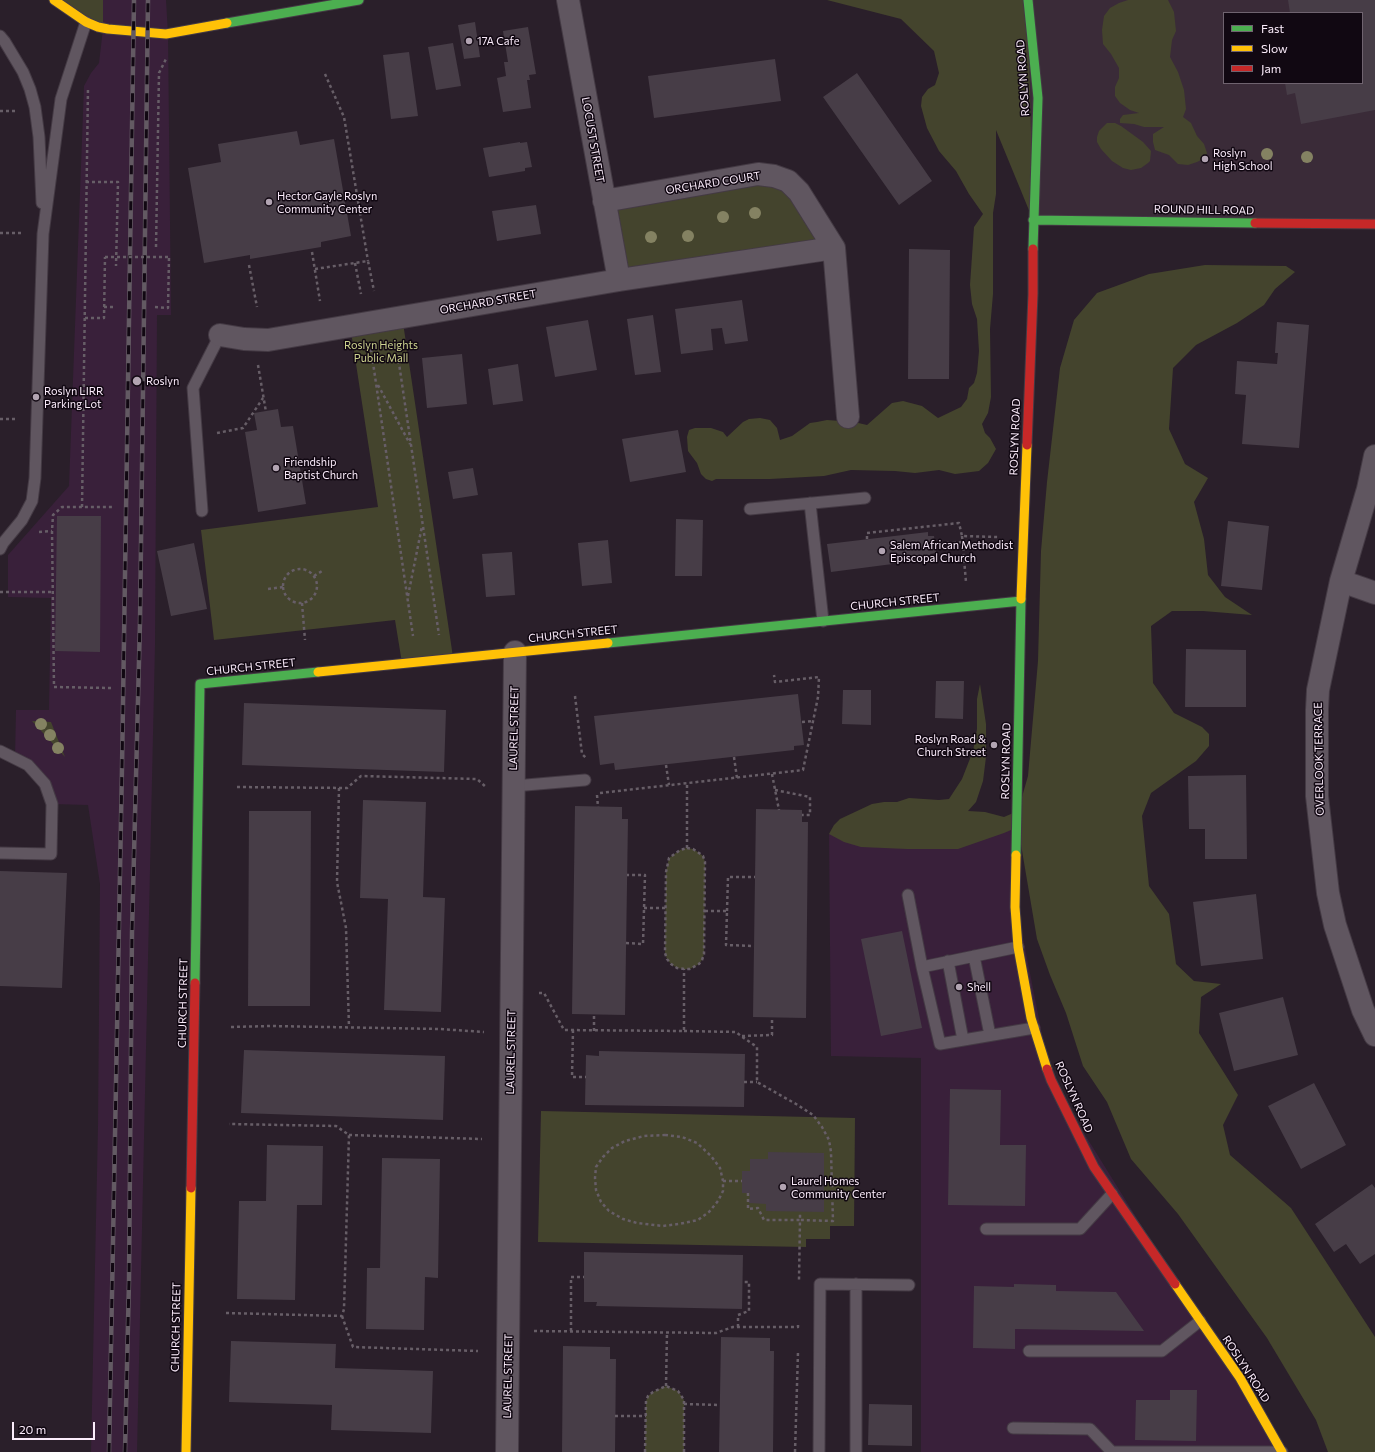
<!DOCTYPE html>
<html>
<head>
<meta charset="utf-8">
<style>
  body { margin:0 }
  #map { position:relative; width:1375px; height:1452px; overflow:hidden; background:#2a1f2a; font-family:Commissioner,sans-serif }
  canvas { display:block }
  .legend { position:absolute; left:1223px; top:12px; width:140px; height:72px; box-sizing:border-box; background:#110812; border:1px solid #6f636f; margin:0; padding:5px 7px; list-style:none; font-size:12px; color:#fbecfb }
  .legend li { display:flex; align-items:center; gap:8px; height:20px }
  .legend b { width:20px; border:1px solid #6f636f }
  .scale { position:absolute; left:12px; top:1422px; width:83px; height:18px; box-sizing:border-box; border:2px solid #fbecfb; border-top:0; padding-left:5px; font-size:12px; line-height:14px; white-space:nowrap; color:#fbecfb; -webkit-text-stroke:3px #110812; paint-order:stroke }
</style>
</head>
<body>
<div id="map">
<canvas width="1375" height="1452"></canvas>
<ul class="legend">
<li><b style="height:5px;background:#4caf50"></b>Fast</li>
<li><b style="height:5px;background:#ffc107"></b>Slow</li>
<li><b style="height:5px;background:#c62828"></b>Jam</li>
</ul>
<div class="scale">20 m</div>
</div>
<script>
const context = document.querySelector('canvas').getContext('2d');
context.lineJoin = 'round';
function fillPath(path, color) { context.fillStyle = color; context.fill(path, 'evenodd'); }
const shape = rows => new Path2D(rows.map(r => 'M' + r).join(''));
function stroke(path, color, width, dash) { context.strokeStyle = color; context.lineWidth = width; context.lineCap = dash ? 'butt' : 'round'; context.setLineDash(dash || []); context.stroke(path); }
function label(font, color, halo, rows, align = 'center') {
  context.font = font + ' Commissioner,sans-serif'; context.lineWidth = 3; context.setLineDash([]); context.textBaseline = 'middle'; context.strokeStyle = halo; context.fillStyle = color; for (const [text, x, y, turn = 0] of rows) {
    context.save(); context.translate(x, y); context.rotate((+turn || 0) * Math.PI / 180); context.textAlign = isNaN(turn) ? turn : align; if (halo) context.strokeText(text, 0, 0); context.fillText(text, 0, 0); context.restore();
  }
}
fillPath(shape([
  [103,0,166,0,168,34,171,315,157,315,155,645,137,1452,91,1452,98,1126,100,884,88,805,52,804,45,784,15,758,16,710,49,710,51,598,8,597,8,555,69,486,84,86,91,73,99,63,103,29],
  [1018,826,1017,907,1051,1080,1282,1452,921,1452,921,1058,831,1056,829,834]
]), '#39203a');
fillPath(shape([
  [1028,0,1375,0,1375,224,1033,220],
  [1224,13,1362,13,1362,83,1224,83]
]), '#3a2b38');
fillPath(shape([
  [54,0,103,0,103,29],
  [827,0,1028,0,1033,220,996,130,996,194,993,213,993,294,990,329,991,397,988,413,982,424,985,433,990,438,996,449,988,463,979,471,955,474,939,470,915,473,895,471,851,470,824,476,770,479,716,479,712,481,706,479,701,474,697,463,688,451,687,437,689,430,695,428,711,428,723,432,727,437,743,422,749,419,760,418,770,420,777,428,780,440,792,436,810,423,817,422,827,420,854,422,867,425,892,403,903,401,922,406,938,418,961,407,967,399,969,388,974,383,977,373,979,351,977,319,972,304,970,285,974,227,983,214,969,194,956,171,939,151,927,128,921,106,922,97,928,89,935,85,939,73,934,51,901,19],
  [1128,0,1168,0,1174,12,1176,31,1172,40,1170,57,1178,72,1184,90,1186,109,1183,117,1191,123,1197,136,1204,144,1207,153,1205,158,1197,162,1188,165,1178,164,1169,155,1155,150,1153,142,1153,134,1164,127,1144,127,1134,124,1120,123,1120,119,1123,115,1139,113,1130,110,1120,103,1115,96,1115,87,1119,78,1119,68,1111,54,1103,44,1102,30,1104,16,1110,8,1119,3],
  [1107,123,1115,123,1121,126,1143,142,1151,151,1150,161,1148,163,1141,168,1131,170,1123,168,1112,161,1101,149,1097,142,1097,137,1099,131],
  [774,176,834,248,619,280,604,201],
  [1205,265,1286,266,1295,272,1275,289,1264,305,1237,323,1196,345,1173,368,1169,429,1185,464,1208,478,1194,502,1204,539,1208,575,1225,597,1252,615,1203,611,1172,611,1151,626,1153,683,1174,713,1202,727,1209,734,1209,746,1196,761,1151,793,1142,816,1149,886,1169,914,1176,964,1194,981,1221,984,1201,997,1199,1033,1238,1095,1223,1125,1230,1155,1291,1208,1375,1337,1375,1452,1328,1452,1316,1420,1267,1338,1178,1214,1131,1159,1107,1102,1083,1066,1066,1013,1050,975,1037,939,1018,827,1004,833,958,849,907,849,861,847,844,842,829,834,834,825,840,819,872,804,884,802,897,802,909,798,939,800,949,799,962,779,973,751,977,729,977,699,980,684,986,724,986,757,983,781,976,802,968,811,985,812,1004,817,1018,811,1028,776,1038,661,1041,551,1047,482,1060,368,1074,320,1097,293,1149,274],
  [402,316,453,657,402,663,395,620,214,640,201,530,378,507,350,325],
  [32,721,51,722,65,757],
  [687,848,693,849,699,853,703,856,705,862,704,954,702,960,699,964,690,969,684,969,677,968,671,964,667,959,665,953,666,872,669,858,680,850],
  [541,1111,855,1118,854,1226,830,1226,830,1239,806,1239,806,1247,538,1242],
  [666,1386,678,1391,684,1400,684,1452,645,1452,646,1401,648,1396,653,1392]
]), '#44442d');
fillPath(shape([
  [1288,0,1375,0,1375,110,1301,124,1295,93,1287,95,1285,83,1362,83,1362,13,1290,13],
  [475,22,480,57,464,59,458,25],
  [528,27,536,74,529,75,530,80,527,80,531,108,503,112,497,78,506,76,504,62,508,62,503,31],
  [453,43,461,86,436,90,428,47],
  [409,52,418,116,391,119,383,55],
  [775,59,781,101,654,118,648,76],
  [857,73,932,181,899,205,823,97],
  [297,131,300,145,334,139,351,236,321,242,321,247,250,259,250,255,204,263,188,168,221,162,218,144],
  [520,142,520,143,527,142,532,167,525,168,525,171,489,177,483,148],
  [536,205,541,234,497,241,492,211],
  [909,249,950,250,949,379,908,379],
  [742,300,748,341,725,344,722,328,711,329,713,350,681,354,675,309],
  [653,315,661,372,635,375,627,319],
  [588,320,597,370,555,377,546,327],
  [1277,322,1309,325,1299,448,1242,444,1246,395,1235,394,1237,361,1277,364,1278,353,1275,353],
  [462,354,467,404,427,408,422,358],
  [518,364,523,401,493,405,488,369],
  [278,409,281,427,293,426,306,504,258,512,245,432,257,430,254,413],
  [678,430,686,472,630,482,622,439],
  [473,468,478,495,453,499,448,472],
  [57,516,101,516,100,652,55,651],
  [676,519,703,520,702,576,675,576],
  [1228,521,1269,526,1262,590,1221,586],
  [928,532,928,536,934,536,936,550,936,553,930,554,931,559,831,572,827,544],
  [608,540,612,583,582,586,578,543],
  [194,543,207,609,171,616,157,551],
  [512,552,515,595,486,597,482,554],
  [1186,649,1246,650,1246,707,1185,707],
  [936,681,964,681,963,719,935,718],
  [843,690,871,690,871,725,842,724],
  [798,694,804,745,794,746,794,750,615,770,614,763,600,765,594,716],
  [244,703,446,710,444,772,242,765],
  [1246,775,1247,859,1205,859,1205,829,1189,829,1188,776],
  [363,800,426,802,423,897,445,898,441,1012,384,1010,388,899,360,898],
  [575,806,622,807,622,819,628,819,625,1015,572,1014],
  [756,809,802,810,802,822,808,822,806,1018,753,1017],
  [249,811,311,811,310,1006,248,1006],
  [0,871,67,873,62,988,0,986],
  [1256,894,1263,959,1201,966,1193,902],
  [902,931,922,1028,881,1036,861,939],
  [1283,997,1298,1055,1234,1071,1219,1013],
  [244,1050,445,1056,443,1120,241,1113],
  [599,1051,745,1054,744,1107,585,1105,586,1055,599,1056],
  [1314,1083,1346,1145,1301,1169,1268,1106],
  [950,1089,1001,1090,1000,1145,1026,1145,1025,1206,948,1205],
  [267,1145,323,1146,322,1205,297,1205,295,1300,237,1299,239,1201,266,1201],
  [768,1152,824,1153,824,1212,766,1211,766,1204,749,1203,750,1193,742,1193,742,1171,750,1171,750,1159,768,1159],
  [382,1158,440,1159,438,1278,425,1277,424,1330,366,1329,367,1268,380,1268],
  [1372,1184,1375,1188,1375,1254,1360,1264,1346,1244,1334,1252,1315,1224],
  [584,1252,743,1255,742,1309,596,1306,597,1302,584,1302],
  [1014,1284,1056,1285,1056,1291,1116,1292,1144,1331,1015,1329,1015,1349,973,1348,974,1286,1014,1287],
  [721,1337,770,1338,770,1351,774,1351,773,1452,719,1452],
  [231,1341,336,1344,335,1368,433,1371,431,1433,331,1430,332,1405,229,1402],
  [563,1346,610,1347,610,1359,616,1359,615,1452,562,1452],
  [1170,1390,1197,1390,1196,1441,1135,1440,1136,1400,1170,1400],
  [869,1404,912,1405,912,1446,868,1445]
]), '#473d47');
const lane = shape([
  [0,36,5,42,23,72,30,89,35,107,39,137,42,203],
  [810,503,823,621],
  [750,509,865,498],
  [202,511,193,388,220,335],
  [0,549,3,543,22,520,32,501,35,478,43,234,61,99,86,22],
  [0,751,28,765,45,784,52,804,51,854,0,853],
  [514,786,585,780],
  [908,895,922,967],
  [1018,947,922,967,940,1044,1034,1028],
  [974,956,990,1035],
  [948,961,963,1040],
  [986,1229,1080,1229,1112,1194],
  [856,1284,856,1452],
  [1029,1351,1162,1351,1200,1321],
  [1013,1428,1090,1429,1112,1452,1282,1452],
  [819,1452,820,1284,909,1285]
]);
const street = shape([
  [568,0,619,280],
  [604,201,758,174,774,176,788,181,799,192,834,248,848,417],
  [220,335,244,339,268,340,619,280,834,248],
  [1375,456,1368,489,1341,581,1318,690,1317,710,1317,796,1328,893,1335,925,1363,1010,1375,1035],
  [1341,581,1375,593],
  [507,1452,515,652]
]);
const fast = shape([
  [1028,0,1038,98,1033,249],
  [227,23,359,0],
  [1033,220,1255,223],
  [608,643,1021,601],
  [1016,855,1021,599],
  [195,983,200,684,318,672]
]);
const slow = shape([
  [54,0,86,22,98,27,108,29,166,34,227,23],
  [1021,599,1027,445],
  [318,672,608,643],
  [1016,855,1015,907,1018,947,1031,1018,1047,1069],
  [1175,1284,1240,1378,1282,1452],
  [186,1452,191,1188]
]);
const jam = shape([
  [1255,223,1375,224],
  [1027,445,1033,294,1033,249],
  [1047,1069,1051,1080,1094,1167,1175,1284],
  [191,1188,195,983]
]);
stroke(lane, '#443a44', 13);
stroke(street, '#443a44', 24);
stroke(fast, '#443a44', 11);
stroke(slow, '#443a44', 11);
stroke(jam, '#443a44', 11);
stroke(shape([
  [325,74,344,117,368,261],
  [0,111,15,111],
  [86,182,118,182,116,266],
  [0,233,23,233],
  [156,247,159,73,166,59],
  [312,252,320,301],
  [355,263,361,294],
  [249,265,257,307],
  [315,269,368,261,374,291],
  [104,307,116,307],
  [155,307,168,308,169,257],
  [85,318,104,318,105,257],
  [396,343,439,635],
  [371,349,413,636],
  [258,365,266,412],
  [378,385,410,444],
  [0,419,17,419],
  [217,433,243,428,263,398],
  [82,507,88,88],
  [39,532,52,531],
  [962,536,966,582],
  [867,539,867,533,959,523,962,536,998,537],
  [935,544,962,542],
  '283 586a17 17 0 1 1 34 0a17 17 0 1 1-34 0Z',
  [314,576,322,571],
  [268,589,283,587],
  [0,592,52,592],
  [408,596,422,526],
  [302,603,305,640],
  [111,688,54,687,52,531,53,515,62,507,113,507],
  [575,696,582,754,587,759],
  [802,722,813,721],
  [734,757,737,778],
  [666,765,669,785],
  [772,774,779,810],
  [237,787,347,788,361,776,477,779,487,788],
  [339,788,337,882,346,928,349,1027],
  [775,790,810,797,810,815,802,815],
  [600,793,803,770,818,697,819,677,775,682,774,675],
  [597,795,598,807],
  [687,848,693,849,699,853,703,856,705,862,704,954,702,960,699,964,690,969,684,969,677,968,671,964,667,959,665,953,666,872,669,858,680,850,687,848],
  [687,848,687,783],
  [644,908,666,908],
  [705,911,727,911,726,945,754,946],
  [727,911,728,877,755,877],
  [626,943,643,944,645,875,627,875],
  [539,993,544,993,564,1030,684,1031,684,969],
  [231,1027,270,1026,440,1029,484,1032],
  [573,1030,572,1077,586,1077],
  [594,1031,594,1014],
  [684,1031,736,1032,741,1036,757,1047,757,1082,796,1104,813,1115,822,1127,829,1140,831,1152,833,1221,800,1220,800,1212],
  [742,1036,772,1035,772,1017],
  [744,1082,757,1082],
  [349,1135,482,1139],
  [665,1135,682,1137,697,1143,711,1156,720,1168,723,1181,723,1191,718,1201,709,1212,698,1220,679,1224,663,1226,637,1223,623,1219,609,1211,601,1202,596,1190,595,1178,596,1167,603,1157,612,1148,625,1141,644,1136,665,1135],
  [723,1181,742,1181],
  [748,1193,748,1209,758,1208,764,1220,800,1220,799,1280],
  [226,1313,342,1316,344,1309,349,1135,336,1126,229,1124],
  [342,1316,353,1347,478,1351],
  [738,1327,738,1315,749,1311,749,1282,742,1282],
  [534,1331,716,1333,733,1327,798,1327,798,1325],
  [571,1331,571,1277,584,1277],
  [666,1386,667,1332],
  [684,1404,720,1405],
  [615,1416,646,1416],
  [645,1452,646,1401,648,1396,653,1392,666,1386,678,1391,684,1400,684,1452],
  [795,1452,798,1352]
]), '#675e67', 2.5, [3, 3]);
stroke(lane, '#605660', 11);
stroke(street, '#605660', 22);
stroke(fast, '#4caf50', 9);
stroke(slow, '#ffc107', 9);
stroke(jam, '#c62828', 9);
const rail = shape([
  [109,1452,122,767,134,0],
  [125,1452,129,1281,132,932,140,622,148,0]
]);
stroke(rail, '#635a63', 4.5);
stroke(rail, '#110812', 3, [9]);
stroke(shape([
  [105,257,169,257]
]), '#675e67', 2.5, [3, 3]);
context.fillStyle = '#848262';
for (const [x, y] of [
  [1267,154],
  [1307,157],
  [755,213],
  [723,217],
  [688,236],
  [651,237],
  [41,724],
  [50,735],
  [58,748]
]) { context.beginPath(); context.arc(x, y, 6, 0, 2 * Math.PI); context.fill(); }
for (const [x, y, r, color] of [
  [469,41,4,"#b2a4b2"],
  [1205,159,4,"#b2a4b2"],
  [269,202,4,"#b2a4b2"],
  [137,381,5,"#b2a4b2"],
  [36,397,4,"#b2a4b2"],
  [276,468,4,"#b2a4b2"],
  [882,551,4,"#b2a4b2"],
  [994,745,4,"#b2a4b2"],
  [959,987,4,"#b2a4b2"],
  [783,1187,4,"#b2a4b2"]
]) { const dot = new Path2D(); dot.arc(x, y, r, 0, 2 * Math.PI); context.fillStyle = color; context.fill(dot); stroke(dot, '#110812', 1.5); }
label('11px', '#fbecfb', '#110812', [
  ["17A Cafe",477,41],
  ["Roslyn",1213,153],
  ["High School",1213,166],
  ["Hector Gayle Roslyn",277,196],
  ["Community Center",277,209],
  ["Roslyn",146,381],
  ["Roslyn LIRR",44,391],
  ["Parking Lot",44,404],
  ["Friendship",284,462],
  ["Baptist Church",284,475],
  ["Salem African Methodist",890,545],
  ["Episcopal Church",890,558],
  ["Roslyn Road &",986,739,"right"],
  ["Church Street",986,752,"right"],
  ["Shell",967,987],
  ["Laurel Homes",791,1181],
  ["Community Center",791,1194]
], 'left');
label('11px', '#fbecfb', '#110812', [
  ["ROSLYN ROAD",1023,78,-94],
  ["LOCUST STREET",593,140,80],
  ["ORCHARD COURT",713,183,-9],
  ["ROUND HILL ROAD",1204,210,1],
  ["ORCHARD STREET",488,302,-10],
  ["ROSLYN ROAD",1015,437,-88],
  ["CHURCH STREET",895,602,-6],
  ["CHURCH STREET",573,634,-6],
  ["CHURCH STREET",251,667,-6],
  ["LAUREL STREET",514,728,-89],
  ["OVERLOOK TERRACE",1319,759,-91],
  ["ROSLYN ROAD",1006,761,-89],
  ["CHURCH STREET",183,1003,-89],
  ["LAUREL STREET",511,1052,-89],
  ["ROSLYN ROAD",1074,1097,66],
  ["CHURCH STREET",176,1327,-89],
  ["ROSLYN ROAD",1246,1369,57],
  ["LAUREL STREET",508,1376,-89]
]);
label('11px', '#cdd38f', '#110812', [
  ["Roslyn Heights",381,345],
  ["Public Mall",381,358]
]);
</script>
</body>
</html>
